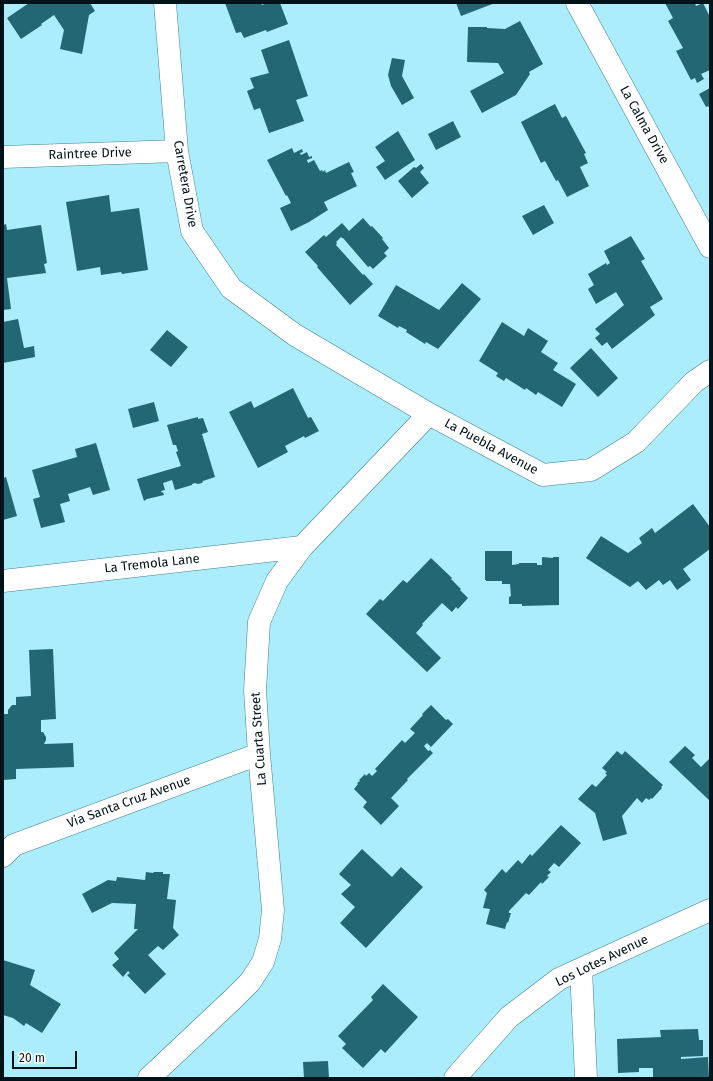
<!DOCTYPE html>
<html>
<head>
<meta charset="utf-8">
<style>
  body { margin:0 }
  #map { position:relative; width:713px; height:1081px; overflow:hidden; background:#abedfd; font-family:"Fira Sans",sans-serif }
  canvas { display:block }
  .frame { position:absolute; inset:0; border:4px solid #001318; pointer-events:none }
  .scale { position:absolute; left:12px; top:1051px; width:65px; height:18px; box-sizing:border-box; border:2px solid #001318; border-top:0; padding-left:5px; font-size:12px; line-height:14px; white-space:nowrap; color:#001318; -webkit-text-stroke:3px #fff; paint-order:stroke }
</style>
</head>
<body>
<div id="map">
<canvas width="713" height="1081"></canvas>
<div class="frame"></div>
<div class="scale">20 m</div>
</div>
<script>
const context = document.querySelector('canvas').getContext('2d');
context.lineJoin = 'round';
function fillPath(path, color) { context.fillStyle = color; context.fill(path, 'evenodd'); }
const shape = rows => new Path2D(rows.map(r => 'M' + r).join(''));
function stroke(path, color, width, dash) { context.strokeStyle = color; context.lineWidth = width; context.lineCap = dash ? 'butt' : 'round'; context.setLineDash(dash || []); context.stroke(path); }
function label(font, color, halo, rows, align = 'center') {
  context.font = font + ' "Fira Sans",sans-serif'; context.lineWidth = 4; context.setLineDash([]); context.textBaseline = 'middle'; context.strokeStyle = halo; context.fillStyle = color; for (const [text, x, y, turn = 0] of rows) {
    context.save(); context.translate(x, y); context.rotate((+turn || 0) * Math.PI / 180); context.textAlign = isNaN(turn) ? turn : align; if (halo) context.strokeText(text, 0, 0); context.fillText(text, 0, 0); context.restore();
  }
}
fillPath(shape([
  [29,3,90,3,95,11,89,15,82,54,60,49,64,30,54,15,41,24,42,25,21,39,7,18],
  [225,3,261,3,262,5,266,3,280,3,288,24,267,32,266,30,244,38,241,32,236,33],
  [456,3,495,3,461,16],
  [665,3,695,3,696,6,703,3,710,17,710,70,701,74,704,79,697,83,695,78,691,80,676,51,683,48,668,21,673,18],
  [520,21,543,64,529,72,530,74,516,95,482,113,470,91,504,73,498,63,467,62,468,27,487,27,487,28,505,29],
  [289,40,308,96,296,100,304,121,269,133,260,108,254,110,247,91,254,88,250,78,269,73,261,50],
  [392,58,405,60,402,76,414,98,402,105,391,86,388,75],
  [710,88,710,109,708,106,706,107,699,94],
  [555,104,562,118,566,116,586,153,584,154,588,163,580,167,589,186,567,197,558,180,556,181,545,161,541,163,521,122],
  [453,121,461,137,436,150,428,134],
  [398,131,415,160,385,180,376,167,385,161,375,147],
  [292,148,294,153,302,149,303,152,300,153,301,155,307,152,309,157,312,156,312,158,307,160,308,163,314,160,320,171,322,170,323,172,325,170,326,173,349,162,354,172,351,173,357,186,324,202,328,210,309,222,291,231,280,208,291,203,287,195,286,196,267,160],
  [421,164,424,168,420,172,429,183,412,198,398,181,414,167,416,168],
  [109,195,111,212,139,208,148,270,122,274,121,272,101,275,100,267,77,271,66,202],
  [544,205,554,223,533,235,522,216],
  [363,218,371,227,372,226,383,238,382,239,389,248,384,253,387,256,373,269,370,266,368,267,343,238,342,238,341,237,336,242,337,243,336,245,363,275,364,274,373,284,350,305,317,267,318,266,305,252,324,235,326,237,342,223,349,231],
  [6,224,7,230,41,225,47,263,44,264,46,273,7,278,11,309,3,310,3,225],
  [631,236,645,259,641,261,663,299,650,307,655,315,612,349,607,342,602,346,595,338,600,334,595,329,624,305,616,292,596,304,588,289,594,285,588,274,606,263,607,265,610,263,604,251],
  [462,283,481,299,438,349,426,342,425,344,406,332,407,330,399,326,398,328,378,316,396,285,439,310],
  [18,319,24,348,34,346,35,357,3,363,3,322],
  [502,322,524,336,528,328,548,341,541,352,558,363,553,370,576,384,562,407,538,392,536,395,526,388,525,390,506,378,504,381,496,376,498,373,479,361],
  [167,330,188,347,171,367,150,350],
  [591,348,618,378,598,397,570,368],
  [293,388,308,418,311,417,319,431,305,438,304,436,285,446,288,452,258,468,229,412,251,401,254,408],
  [154,402,159,421,133,428,128,409],
  [198,417,198,419,203,418,208,432,202,434,215,477,203,481,202,483,198,484,195,483,192,484,192,485,175,490,172,480,163,483,165,490,161,491,162,493,163,492,164,495,147,499,144,501,137,479,181,466,176,452,178,451,176,445,173,445,167,425],
  [96,443,110,490,93,495,90,487,68,494,70,501,60,504,65,522,41,528,33,499,40,497,32,470,77,457,75,449],
  [6,477,17,516,3,520,3,478],
  [693,504,710,527,710,549,683,569,691,580,677,590,670,580,663,585,659,580,646,590,638,581,630,587,586,558,601,536,628,553,642,543,639,538,652,528,655,533],
  [485,551,512,551,512,565,519,564,519,563,537,563,537,565,542,565,542,557,553,558,553,557,559,557,559,605,522,606,522,604,509,604,509,597,511,596,510,584,502,584,502,581,486,581,486,580,485,580],
  [431,558,452,578,451,579,461,589,460,590,468,598,458,609,456,607,452,612,442,603,422,624,423,625,416,633,441,658,427,672,366,614,380,599,383,601,403,580,407,583],
  [53,649,56,719,41,720,41,732,43,732,46,737,46,740,44,744,73,743,74,767,16,769,16,779,3,780,3,714,8,714,8,710,12,705,16,705,16,697,31,696,29,650],
  [431,705,446,720,448,719,453,724,431,747,427,743,424,746,428,751,430,750,433,753,407,779,408,780,391,798,399,806,381,825,363,807,367,802,354,789,358,784,357,783,360,781,359,780,365,774,366,776,369,773,372,776,377,771,375,769,402,740,405,743,415,733,410,729,423,715,422,714],
  [685,746,695,755,692,758,701,767,710,758,710,801,669,762],
  [617,751,622,755,625,751,663,785,661,787,662,788,652,799,651,798,649,800,646,798,642,803,637,798,622,816,627,834,603,841,595,813,578,799,592,784,596,787,607,775,605,773,607,772,602,768],
  [561,825,581,843,559,867,554,863,548,870,551,872,547,876,549,877,542,884,541,882,529,895,526,893,509,911,509,913,511,913,508,923,507,922,505,929,486,924,490,909,483,908,487,893,484,890,502,869,506,873,518,860,522,864,530,854,532,856],
  [362,849,392,877,401,867,423,887,366,948,340,923,355,907,341,894,351,885,339,874],
  [146,872,153,873,154,872,163,872,163,874,170,874,167,899,176,900,173,928,179,935,163,950,158,946,148,955,166,974,145,994,127,975,130,973,128,971,123,977,112,965,119,959,114,953,138,929,134,929,136,904,112,903,92,913,82,894,108,880,116,881,117,877,145,880],
  [3,960,35,970,30,985,61,1004,42,1033,26,1023,24,1026,13,1018,3,1015],
  [383,984,418,1017,385,1053,381,1049,363,1068,342,1048,346,1044,338,1036,373,1000,371,997],
  [698,1029,699,1040,703,1040,703,1056,681,1057,681,1059,708,1057,709,1078,653,1078,653,1068,639,1068,639,1072,618,1073,617,1039,661,1037,660,1030],
  [328,1061,329,1078,304,1078,303,1062]
]), '#236674');
const minor = shape([
  [165,3,177,151,192,231,231,288,295,335,429,414,543,475,591,470,636,442,694,382,710,371],
  [577,3,710,247],
  [3,157,177,151],
  [3,581,302,547],
  [3,856,14,845,259,754],
  [581,969,586,1078],
  [149,1078,233,999,250,982,263,962,270,939,273,910,259,754,255,690,259,622,277,581,302,547,429,414],
  [455,1078,509,1017,559,979,710,910]
]);
stroke(minor, '#40808f', 23);
stroke(minor, '#fff', 22);
label('13px', '#001318', '#fff', [
  ["La Calma Drive",644,125,61],
  ["Raintree Drive",90,154,-2],
  ["Carretera Drive",185,184,80],
  ["La Puebla Avenue",491,447,28],
  ["La Tremola Lane",152,564,-6],
  ["La Cuarta Street",259,739,-94],
  ["Via Santa Cruz Avenue",129,802,-20],
  ["Los Lotes Avenue",602,961,-26]
]);
</script>
</body>
</html>
